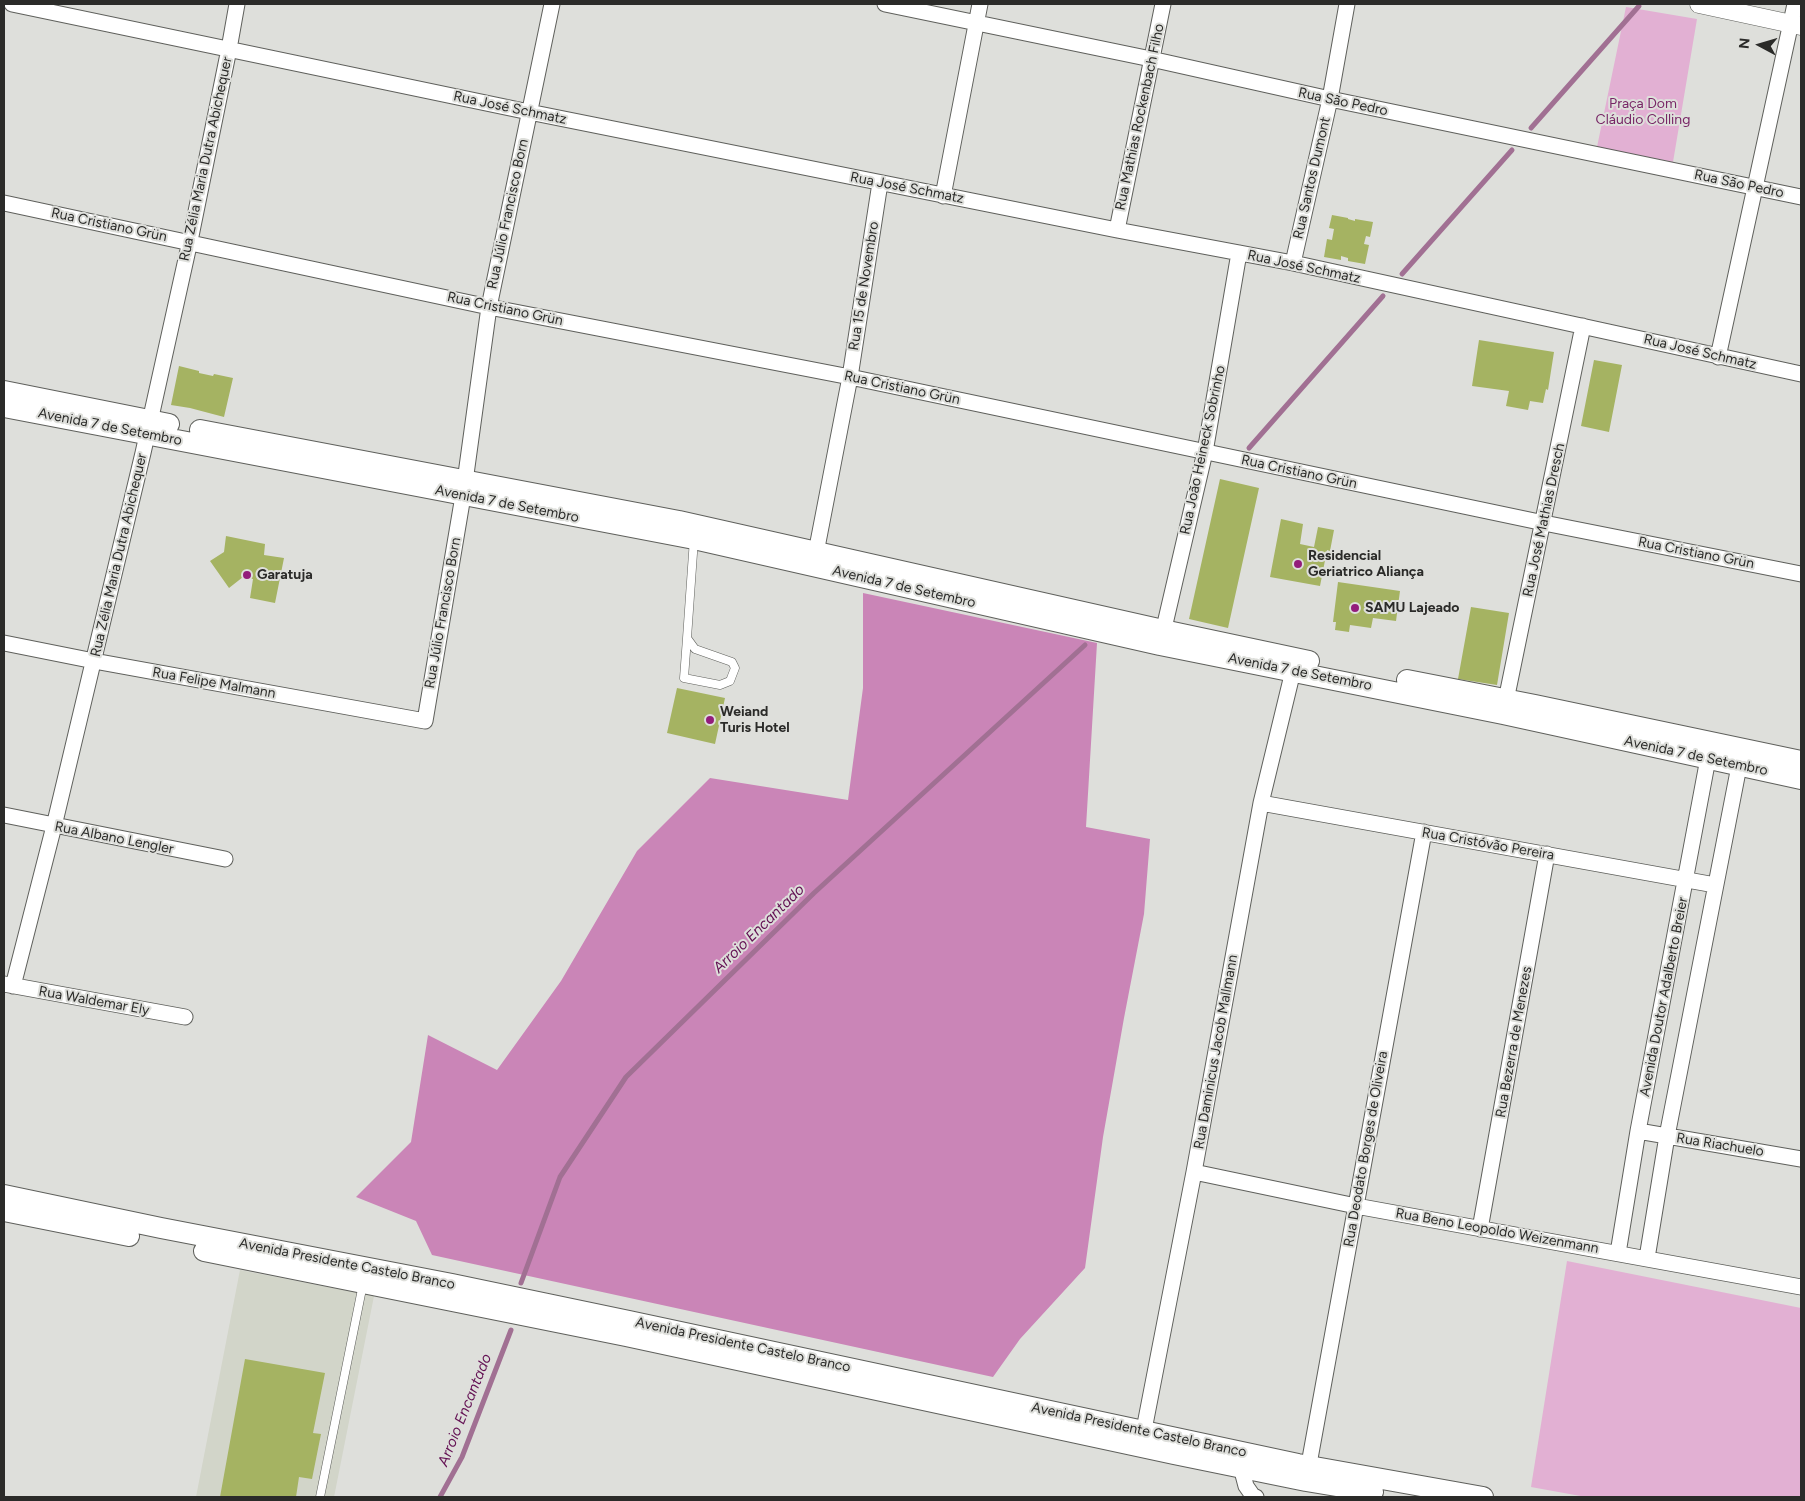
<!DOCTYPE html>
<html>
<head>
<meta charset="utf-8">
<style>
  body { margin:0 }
  #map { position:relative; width:1805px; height:1501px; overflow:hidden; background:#dedfdb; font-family:Figtree,sans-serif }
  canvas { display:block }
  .frame { position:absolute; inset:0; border:5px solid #2b2b29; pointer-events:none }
  .north { position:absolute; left:1735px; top:20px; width:50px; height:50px; -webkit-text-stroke:4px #dedfdb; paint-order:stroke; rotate:276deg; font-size:14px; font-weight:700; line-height:20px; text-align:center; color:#2b2b29 }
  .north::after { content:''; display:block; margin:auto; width:18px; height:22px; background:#2b2b29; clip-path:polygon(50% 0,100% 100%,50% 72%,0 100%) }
</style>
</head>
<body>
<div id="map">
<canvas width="1805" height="1501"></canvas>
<div class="frame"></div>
<div class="north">N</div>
</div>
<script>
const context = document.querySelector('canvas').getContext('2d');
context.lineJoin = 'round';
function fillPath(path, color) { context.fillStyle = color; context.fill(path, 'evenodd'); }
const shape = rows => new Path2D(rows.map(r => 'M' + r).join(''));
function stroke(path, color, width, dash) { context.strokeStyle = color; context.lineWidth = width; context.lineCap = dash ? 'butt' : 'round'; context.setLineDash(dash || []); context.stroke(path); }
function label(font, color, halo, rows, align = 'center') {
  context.font = font + ' Figtree,sans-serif'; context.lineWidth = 4; context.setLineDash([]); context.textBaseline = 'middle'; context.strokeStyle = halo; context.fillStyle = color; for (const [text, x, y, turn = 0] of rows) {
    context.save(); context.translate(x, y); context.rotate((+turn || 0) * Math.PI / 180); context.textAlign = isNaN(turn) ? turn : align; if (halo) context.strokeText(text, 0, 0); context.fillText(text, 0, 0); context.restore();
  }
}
fillPath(shape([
  [240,1270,374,1296,334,1497,196,1497]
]), '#d2d5c9');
fillPath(shape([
  [1626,7,1697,19,1673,162,1597,147],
  [1567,1261,1801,1308,1801,1497,1586,1497,1531,1487]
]), '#e2b0d3');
fillPath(shape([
  [863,593,1097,643,1086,827,1150,839,1144,914,1124,1018,1103,1137,1085,1268,1020,1339,993,1377,432,1255,416,1221,356,1197,411,1142,428,1035,497,1070,561,981,637,851,710,778,848,800,863,688]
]), '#ca85b7');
stroke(shape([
  [1531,128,1639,6],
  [1402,274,1512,150],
  [1249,448,1383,296],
  [521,1283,560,1177,626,1077,814,893,1085,645],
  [440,1497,462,1457,511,1330]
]), '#a17093', 5);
fillPath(shape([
  [1332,215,1348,218,1348,219,1355,221,1355,219,1373,222,1370,237,1366,236,1364,244,1369,245,1365,264,1348,261,1348,258,1341,256,1341,260,1324,257,1327,239,1332,240,1334,229,1329,228],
  [1479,340,1554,352,1548,390,1546,389,1543,403,1530,401,1528,410,1506,406,1509,391,1472,386],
  [1594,360,1622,365,1609,432,1581,426],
  [179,366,199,371,199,373,213,376,214,374,233,378,224,417,190,408,171,405],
  [1220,479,1259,488,1228,628,1189,619],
  [1281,519,1303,524,1300,544,1314,547,1318,527,1334,530,1330,551,1327,550,1320,586,1270,577],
  [226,536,265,544,264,555,284,558,275,603,250,598,253,579,243,577,229,588,210,561,224,552],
  [1338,582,1400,591,1396,621,1373,618,1371,628,1350,625,1349,632,1335,630,1336,622,1333,622],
  [1471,607,1509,613,1497,685,1458,679],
  [677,688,725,698,715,744,667,733],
  [245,1359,325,1373,313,1433,321,1434,312,1479,299,1477,296,1497,220,1497]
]), '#a5b362');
const service = shape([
  [687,638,684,678,720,685,730,681,735,668,732,662,695,649,687,638,694,539],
  [320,1497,363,1284]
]);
const minor = shape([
  [12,4,529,112,1117,230,1293,263,1801,374],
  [885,4,1151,59,1330,99,1801,197],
  [943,196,980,4],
  [4,203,489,307,850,377,1544,523,1801,574],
  [1117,230,1163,4],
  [1293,263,1330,99,1347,4],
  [1718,357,1795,4],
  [814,563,850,377,880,183],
  [1161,641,1205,452,1239,253],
  [4,643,94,661,425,721,463,496,489,307,552,4],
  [1504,710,1583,326],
  [1261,803,1715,885],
  [4,815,225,859],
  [4,984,185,1017],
  [13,986,54,826,143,453,190,241,229,49,237,4],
  [1638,1131,1801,1159],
  [1194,1172,1356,1206,1801,1287],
  [1480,1229,1547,854],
  [1618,1253,1638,1131,1710,748],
  [1647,1258,1667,1136,1741,756],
  [1142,1440,1194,1172,1261,803,1293,671,1293,663],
  [1241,1458,1241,1467,1246,1486,1253,1496,1256,1497],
  [1307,1475,1424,832]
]);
const tertiary = shape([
  [1699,4,1801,26]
]);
const secondary = shape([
  [4,391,169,424],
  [4,407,694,539,1160,645,1503,714,1801,779],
  [200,430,679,521,1163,630,1309,661],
  [1407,680,1535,705,1801,761],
  [4,1195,161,1228,452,1284,629,1321,1298,1464,1483,1497],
  [4,1211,129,1236],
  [204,1251,626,1336,1174,1454,1306,1481,1373,1492]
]);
stroke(service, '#5f605c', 9);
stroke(minor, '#5f605c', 17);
stroke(tertiary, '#5f605c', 19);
stroke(secondary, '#5f605c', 22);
stroke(service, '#fff', 8);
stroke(minor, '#fff', 15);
stroke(tertiary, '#fff', 18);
stroke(secondary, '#fff', 20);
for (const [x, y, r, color] of [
  [1298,564,5,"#931d7b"],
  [247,575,5,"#931d7b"],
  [1355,608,5,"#931d7b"],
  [710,720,5,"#931d7b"]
]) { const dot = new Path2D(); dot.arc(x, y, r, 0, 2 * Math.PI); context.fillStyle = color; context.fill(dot); stroke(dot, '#dedfdb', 2); }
label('14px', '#2b2b29', '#dedfdb', [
  ["Rua São Pedro",1343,102,12],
  ["Rua José Schmatz",510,108,12],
  ["Rua Mathias Rockenbach Filho",1140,117,-78],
  ["Rua Zélia Maria Dutra Abichequer",206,159,-78],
  ["Rua Santos Dumont",1312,178,-77],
  ["Rua São Pedro",1739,184,12],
  ["Rua José Schmatz",907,188,11],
  ["Rua Júlio Francisco Born",508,214,-78],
  ["Rua Cristiano Grün",109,225,12],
  ["Rua José Schmatz",1304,267,12],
  ["Rua 15 de Novembro",864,286,-81],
  ["Rua Cristiano Grün",505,309,12],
  ["Rua José Schmatz",1700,352,13],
  ["Rua Cristiano Grün",902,388,12],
  ["Avenida 7 de Setembro",110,427,11],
  ["Rua João Heineck Sobrinho",1203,450,-78],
  ["Rua Cristiano Grün",1299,472,12],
  ["Avenida 7 de Setembro",507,504,11],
  ["Rua José Mathias Dresch",1544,520,-78],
  ["Rua Cristiano Grün",1696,553,11],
  ["Rua Zélia Maria Dutra Abichequer",119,555,-77],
  ["Avenida 7 de Setembro",904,587,13],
  ["Rua Júlio Francisco Born",443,613,-80],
  ["Avenida 7 de Setembro",1300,672,11],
  ["Rua Felipe Malmann",214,683,10],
  ["Avenida 7 de Setembro",1696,756,12],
  ["Rua Albano Lengler",114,838,11],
  ["Rua Cristóvão Pereira",1488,844,10],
  ["Avenida Doutor Adalberto Breier",1664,997,-79],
  ["Rua Waldemar Ely",94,1001,10],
  ["Rua Bezerra de Menezes",1514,1042,-80],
  ["Rua Daminicus Jacob Mallmann",1216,1052,-80],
  ["Rua Riachuelo",1720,1145,9],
  ["Rua Deodato Borges de Oliveira",1366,1149,-80],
  ["Rua Beno Leopoldo Weizenmann",1497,1231,10],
  ["Avenida Presidente Castelo Branco",347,1264,11],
  ["Avenida Presidente Castelo Branco",743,1345,12],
  ["Avenida Presidente Castelo Branco",1139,1430,12]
]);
label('14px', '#782666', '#dedfdb', [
  ["Praça Dom",1643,104],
  ["Cláudio Colling",1643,120]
]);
label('bold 14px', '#2b2b29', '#dedfdb', [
  ["Residencial",1308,556],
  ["Geriatrico Aliança",1308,572],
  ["Garatuja",257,575],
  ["SAMU Lajeado",1365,608],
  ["Weiand",720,712],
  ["Turis Hotel",720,728]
], 'left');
label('italic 15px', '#631053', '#dedfdb', [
  ["Arroio Encantado",759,929,-44],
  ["Arroio Encantado",465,1410,-68]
]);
</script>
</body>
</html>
